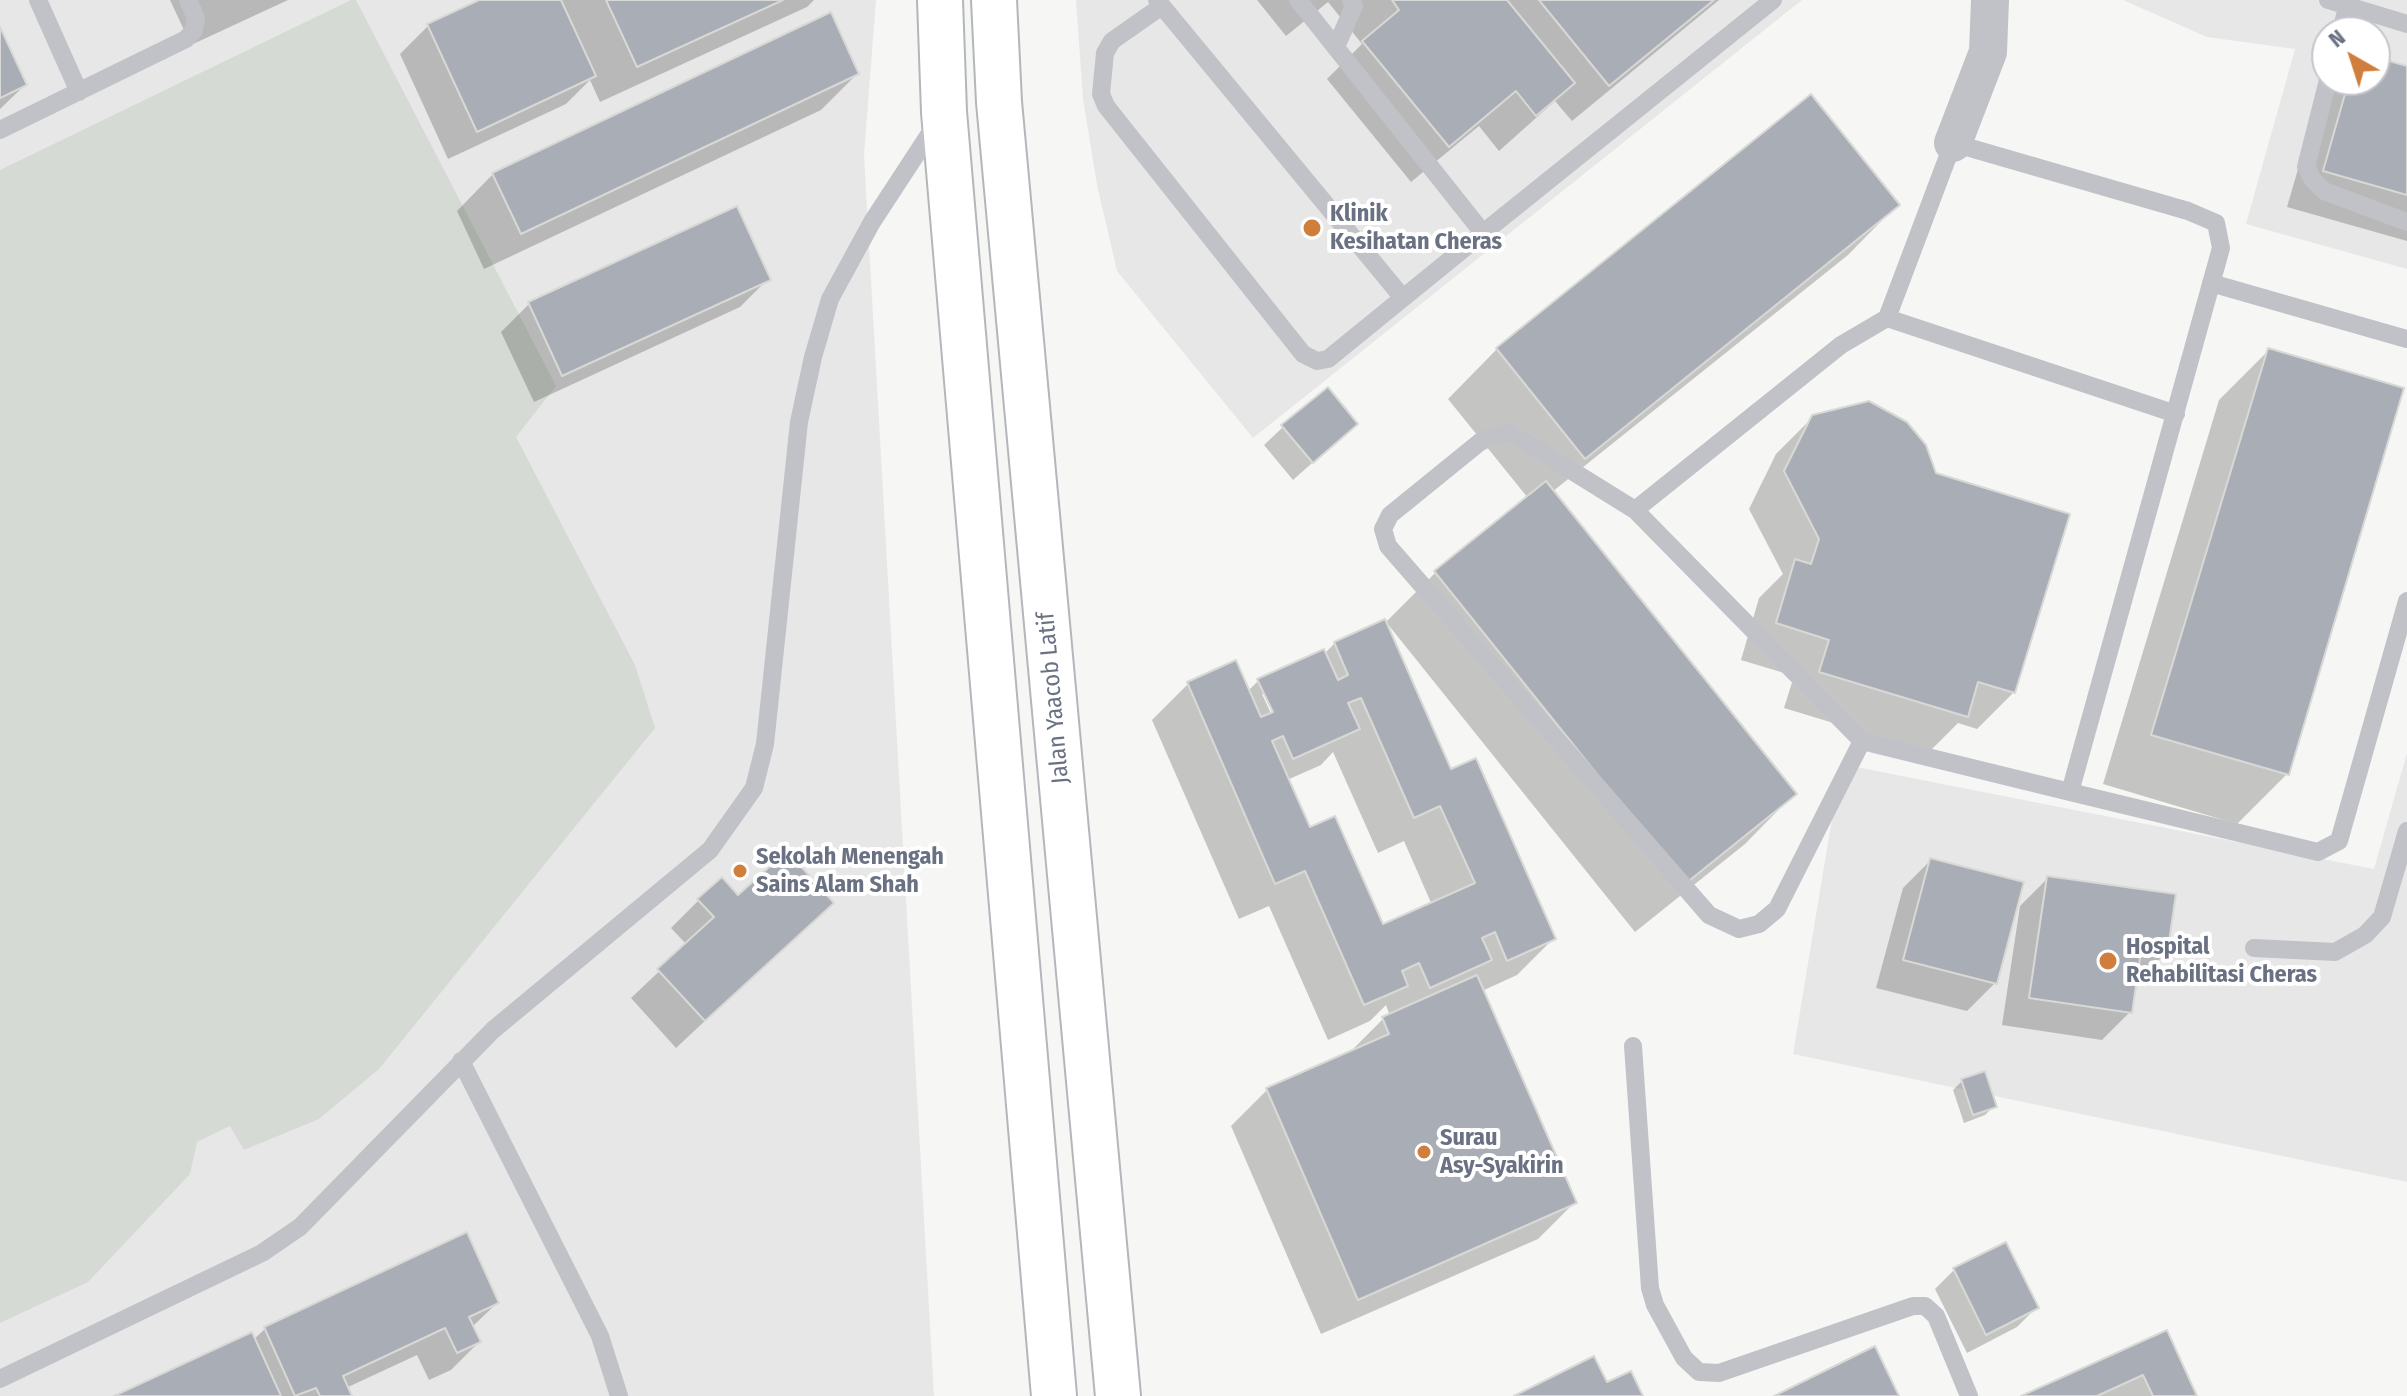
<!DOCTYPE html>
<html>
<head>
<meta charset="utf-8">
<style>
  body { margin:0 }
  #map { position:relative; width:2407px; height:1396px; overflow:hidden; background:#f6f7f4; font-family:"Fira Sans Condensed",sans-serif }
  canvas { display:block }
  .north { position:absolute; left:2311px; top:16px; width:80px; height:80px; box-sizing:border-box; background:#fff; border:2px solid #c3c6cd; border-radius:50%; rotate:321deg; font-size:22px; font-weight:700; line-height:32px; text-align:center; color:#697182 }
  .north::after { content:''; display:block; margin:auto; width:28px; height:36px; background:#d07e3b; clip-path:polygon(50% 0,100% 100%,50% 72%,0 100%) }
</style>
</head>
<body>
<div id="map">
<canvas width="2407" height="1396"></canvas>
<div class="north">N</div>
</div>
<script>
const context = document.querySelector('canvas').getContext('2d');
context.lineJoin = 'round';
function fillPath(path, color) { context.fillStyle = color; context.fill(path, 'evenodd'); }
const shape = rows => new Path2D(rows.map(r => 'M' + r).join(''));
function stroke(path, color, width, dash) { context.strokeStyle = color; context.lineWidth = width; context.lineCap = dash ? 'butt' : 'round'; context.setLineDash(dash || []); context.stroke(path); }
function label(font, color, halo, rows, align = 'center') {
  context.font = font + ' "Fira Sans Condensed",sans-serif'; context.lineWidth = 8; context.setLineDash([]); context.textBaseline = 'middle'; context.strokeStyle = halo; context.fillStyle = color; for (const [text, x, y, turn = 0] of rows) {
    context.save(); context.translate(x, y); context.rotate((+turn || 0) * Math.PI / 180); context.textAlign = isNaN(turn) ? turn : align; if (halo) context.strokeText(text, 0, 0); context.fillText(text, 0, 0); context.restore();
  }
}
fillPath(shape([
  [0,0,876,0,864,155,934,1396,0,1396],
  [1076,0,1802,0,1253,438,1117,271,1097,185,1083,99],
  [2123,0,2407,0,2407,269,2246,224,2295,49,2207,37],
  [2327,32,2375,32,2375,80,2327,80],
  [2407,753,2407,1182,1793,1054,1841,764,2374,869]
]), '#e7e7e7');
fillPath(shape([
  [351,0,356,0,556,386,516,437,635,665,655,728,379,1069,319,1119,244,1150,230,1126,197,1142,190,1174,88,1282,0,1323,0,170]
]), '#d5dbd4');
fillPath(shape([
  [170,0,288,0,191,45],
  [483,0,814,0,807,7,600,102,590,80,566,104,448,159,400,54,428,26],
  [1257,0,1719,0,1572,121,1555,101,1499,151,1479,126,1411,182,1327,79,1362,44,1328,2,1286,36],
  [0,32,25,85,0,109],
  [2375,59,2407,68,2407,241,2287,207,2321,90,2331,80,2375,80],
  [857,74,821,110,484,269,457,211,493,174],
  [1897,205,1848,255,1552,492,1794,794,1745,844,1635,932,1386,622,1436,572,1528,498,1448,399,1497,349],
  [768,279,740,307,534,402,501,332,529,304],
  [2269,350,2287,774,2237,824,2103,784,2219,400],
  [1813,417,2014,692,1977,729,1958,723,1929,752,1784,708,1794,676,1741,660,1759,598,1783,574,1749,509,1776,454],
  [1356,424,1293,480,1264,445,1283,427],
  [1335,643,1450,771,1553,939,1517,975,1482,991,1574,1203,1538,1239,1321,1334,1231,1126,1267,1090,1348,1054,1383,1019,1390,1016,1386,1005,1370,1021,1328,1040,1269,906,1239,919,1152,720,1188,684,1248,691,1259,680,1324,654],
  [1262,694,1267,694,1279,721,1275,722],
  [1333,752,1378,853,1404,841,1432,905,1382,927,1309,830,1287,780,1321,765],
  [1931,860,1995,983,1967,1011,1876,988,1903,888],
  [2048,878,2165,954,2137,982,2135,982,2130,1012,2102,1040,2002,1025,2020,906],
  [738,898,831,903,676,1048,631,998,687,945,671,928,699,900],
  [1962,1081,1994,1106,1985,1115,1964,1123,1953,1090],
  [1954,1270,2036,1308,2017,1327,1967,1353,1935,1289],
  [497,1303,472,1327,479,1342,451,1370,429,1380,417,1355,346,1388,349,1396,119,1396,253,1340,265,1329],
  [2166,1333,2194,1396,2026,1396]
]), '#0003');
const building = shape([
  [479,0,561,0,596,76,477,132,427,24,479,0],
  [606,0,783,0,637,67,606,0],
  [1392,0,1507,0,1575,83,1536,116,1516,91,1449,147,1362,41,1399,10,1392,0],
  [1539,0,1714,0,1609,86,1539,0],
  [831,12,859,74,521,234,492,173,831,12],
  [0,27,27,85,0,98,0,27],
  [2375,57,2407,66,2407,195,2323,171,2349,80,2375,80,2375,57],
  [1811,94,1900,205,1585,459,1496,348,1811,94],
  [737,206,771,280,562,376,528,302,737,206],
  [2268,348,2404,388,2289,775,2151,735,2268,348],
  [1328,387,1358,424,1313,463,1281,425,1328,387],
  [1869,401,1907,422,1926,445,1936,473,2070,514,2015,693,1978,682,1968,717,1819,672,1829,640,1776,623,1795,559,1811,564,1819,539,1784,471,1812,415,1869,401],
  [1546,481,1797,794,1685,884,1434,571,1546,481],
  [1385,619,1451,769,1476,758,1556,939,1507,961,1495,932,1482,938,1492,960,1430,988,1419,963,1402,971,1408,986,1364,1005,1305,871,1275,884,1187,682,1236,660,1261,717,1273,712,1257,679,1324,649,1338,680,1348,675,1334,642,1385,619],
  [1361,698,1414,818,1440,806,1475,883,1383,924,1335,816,1310,827,1272,741,1283,736,1293,759,1360,729,1348,703,1361,698],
  [787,851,834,903,705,1021,657,969,714,917,697,899,722,877,738,895,787,851],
  [1930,858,2024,882,1997,984,1903,960,1930,858],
  [2047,876,2176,894,2167,955,2141,951,2132,1013,2029,998,2047,876],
  [1477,975,1577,1203,1358,1300,1266,1088,1389,1034,1382,1017,1477,975],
  [1985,1071,1997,1107,1973,1115,1961,1079,1985,1071],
  [467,1232,499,1303,469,1317,481,1342,457,1353,445,1328,343,1376,352,1396,320,1396,316,1388,295,1396,264,1327,467,1232],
  [2006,1242,2039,1308,1986,1335,1953,1268,2006,1242],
  [2167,1330,2197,1396,2153,1396,2143,1375,2097,1396,2021,1396,2167,1330],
  [252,1332,281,1396,114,1396,252,1332],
  [1875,1346,1899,1396,1774,1396,1875,1346],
  [1594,1356,1607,1382,1631,1371,1643,1396,1514,1396,1594,1356]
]);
fillPath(building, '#a9adb5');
stroke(building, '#d8d8d6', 2);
const secondary = shape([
  [940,0,944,112,1054,1396],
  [994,0,999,102,1118,1396]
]);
stroke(secondary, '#b3b6bb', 48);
stroke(shape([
  [38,0,79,92],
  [1157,0,1403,298,1483,233,1298,0],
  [2328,0,2407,24],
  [1162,6,1112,41,1105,53,1101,94,1106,106,1303,354,1317,361,1328,359,1403,298],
  [2341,32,2347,7],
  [1336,47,1354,6,1351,0],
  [2328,80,2306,167,2313,180,2324,191,2407,222],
  [0,130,186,39,194,30,196,18,188,0],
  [1483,233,1773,0],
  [2211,283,2407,339],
  [1887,318,2176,414],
  [1635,510,1841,345,1887,318,1953,143,2188,211,2216,223,2221,248,2070,792,1862,741,1635,510,1511,433,1497,434,1480,442,1390,515,1383,529,1388,546,1709,915,1739,929,1759,924,1777,909,1862,741],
  [2070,792,2318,852,2339,841,2407,601],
  [2254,948,2335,952,2365,935,2382,917,2407,831],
  [1633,1046,1650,1288,1655,1305,1684,1358,1699,1372,1719,1373,1913,1306,1925,1306,1936,1316,1969,1396],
  [461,1061,600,1336,619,1396],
  [0,1379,262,1253,300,1227,493,1030,710,850,754,788,765,744,799,422,813,357,830,299,872,222,938,121]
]), '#c0c2c7', 18);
stroke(shape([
  [1953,143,1988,52,1990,0]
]), '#c0c2c7', 38);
stroke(secondary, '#fff', 44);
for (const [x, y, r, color] of [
  [1312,228,10,"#d07e3b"],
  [740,871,8,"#d07e3b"],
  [2108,961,10,"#d07e3b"],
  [1424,1152,8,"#d07e3b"]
]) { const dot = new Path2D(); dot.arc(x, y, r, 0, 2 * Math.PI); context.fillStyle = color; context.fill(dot); stroke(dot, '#fff', 3); }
label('bold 24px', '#697182', '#fff', [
  ["Klinik",1330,214],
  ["Kesihatan Cheras",1330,242],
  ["Sekolah Menengah",756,857],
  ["Sains Alam Shah",756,885],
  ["Hospital",2126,947],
  ["Rehabilitasi Cheras",2126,975],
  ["Surau",1440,1138],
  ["Asy-Syakirin",1440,1166]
], 'left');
label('24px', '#697182', '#fff', [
  ["Jalan Yaacob Latif",1054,698,-95]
]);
</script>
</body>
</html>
